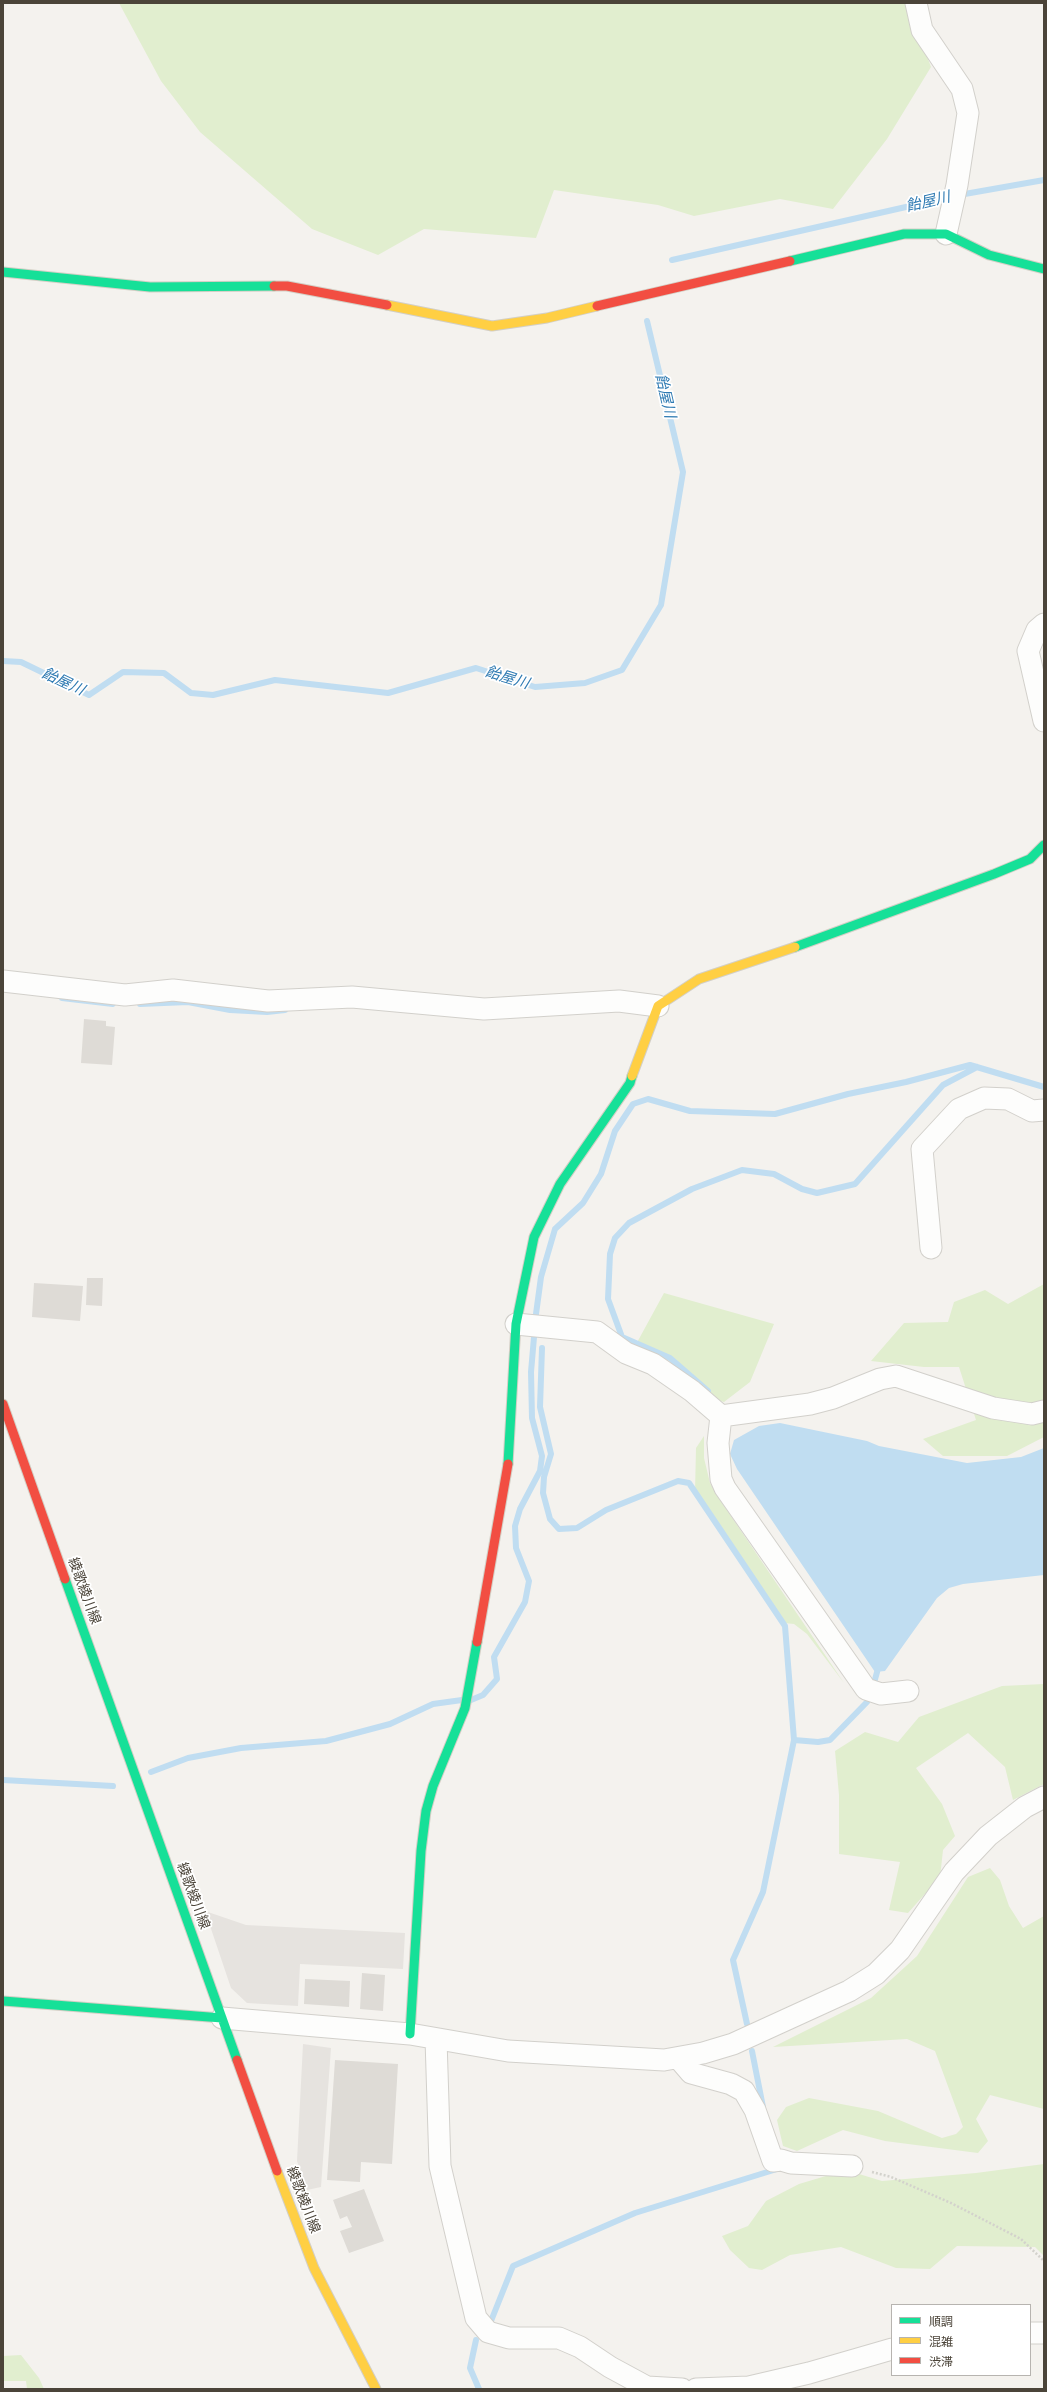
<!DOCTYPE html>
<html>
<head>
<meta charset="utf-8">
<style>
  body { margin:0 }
  #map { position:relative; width:1047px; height:2392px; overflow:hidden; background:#f4f2ee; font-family:"IBM Plex Sans","Noto Sans JP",sans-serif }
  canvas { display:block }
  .frame { position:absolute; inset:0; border:4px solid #4b4439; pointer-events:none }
  .legend { position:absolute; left:891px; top:2304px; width:140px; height:72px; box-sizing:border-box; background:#fff; border:1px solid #b7b4b0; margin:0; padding:5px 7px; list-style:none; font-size:12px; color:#4b4439 }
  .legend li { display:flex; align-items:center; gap:8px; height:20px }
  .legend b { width:20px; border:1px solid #b7b4b0 }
</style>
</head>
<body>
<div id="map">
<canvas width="1047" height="2392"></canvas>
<div class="frame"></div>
<ul class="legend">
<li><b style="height:5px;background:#16e098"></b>順調</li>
<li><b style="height:5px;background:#ffcf43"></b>混雑</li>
<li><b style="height:5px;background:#f24e42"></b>渋滞</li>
</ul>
</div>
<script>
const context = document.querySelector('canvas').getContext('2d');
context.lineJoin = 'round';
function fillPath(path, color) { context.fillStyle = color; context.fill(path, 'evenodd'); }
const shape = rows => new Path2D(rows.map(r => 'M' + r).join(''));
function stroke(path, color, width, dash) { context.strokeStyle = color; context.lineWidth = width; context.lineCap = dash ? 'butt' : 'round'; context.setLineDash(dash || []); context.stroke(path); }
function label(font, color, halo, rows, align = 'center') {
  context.font = font + ' "IBM Plex Sans","Noto Sans JP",sans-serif'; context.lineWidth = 3.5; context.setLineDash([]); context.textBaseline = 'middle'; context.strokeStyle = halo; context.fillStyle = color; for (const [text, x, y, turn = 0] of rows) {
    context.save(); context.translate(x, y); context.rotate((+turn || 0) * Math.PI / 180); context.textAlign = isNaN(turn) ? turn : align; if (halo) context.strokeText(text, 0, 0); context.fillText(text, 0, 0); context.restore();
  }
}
fillPath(shape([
  [119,3,907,3,931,67,887,139,833,209,780,199,694,216,658,205,554,190,536,238,424,229,378,255,312,229,200,132,161,81],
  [1044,1284,1044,1437,1007,1456,943,1456,923,1439,976,1420,959,1367,924,1367,871,1361,904,1323,948,1322,954,1302,985,1290,1008,1304],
  [664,1293,774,1324,750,1382,724,1402,708,1397,667,1359,634,1348],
  [704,1436,704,1458,710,1483,716,1494,844,1683,807,1634,794,1624,784,1623,695,1492,696,1448],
  [1044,1684,1044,1784,1013,1800,1005,1767,968,1733,916,1768,942,1804,955,1836,943,1850,940,1877,908,1913,889,1910,900,1862,839,1854,839,1795,835,1751,865,1732,898,1742,919,1717,1002,1686],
  [990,1868,1000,1880,1009,1906,1023,1928,1044,1916,1044,2109,990,2095,976,2119,988,2141,978,2153,885,2141,843,2130,797,2151,783,2146,777,2120,786,2107,809,2098,878,2111,942,2138,956,2134,963,2127,935,2051,907,2039,773,2047,871,1998,917,1956,968,1877],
  [1044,2164,1044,2256,1035,2247,957,2246,930,2269,896,2268,841,2247,790,2255,762,2270,749,2268,730,2250,722,2236,748,2226,766,2201,799,2184,846,2170,882,2181,976,2173],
  [21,2355,39,2378,44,2389,27,2389,26,2381,3,2381,3,2356]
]), '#e1eecf');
fillPath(shape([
  [205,1911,246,1925,405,1933,403,1969,300,1964,298,2006,247,2003,231,1988],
  [303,2044,331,2048,321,2187,307,2190,297,2161]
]), '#e6e3df');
fillPath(shape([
  [780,1423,867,1441,879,1446,967,1463,1021,1457,1044,1448,1044,1575,963,1584,949,1588,937,1598,885,1671,875,1672,737,1469,730,1454,734,1440,759,1426]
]), '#c0ddf1');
stroke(shape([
  [959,195,1044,180],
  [672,260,950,197],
  [3,661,21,662,89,695,123,672,164,673,191,693,213,695,275,680,388,693,476,668,535,687,585,683,622,670,661,605,683,472,647,321],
  [62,998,113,1004],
  [140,1004,188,1002,230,1010,267,1012,285,1010],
  [542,1348,540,1407,551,1454,544,1477,543,1493,550,1519,559,1529,577,1528,606,1510,678,1481,689,1483,785,1626,794,1740,763,1892,733,1960,747,2024],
  [708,1391,670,1358,622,1337,608,1299,610,1254,615,1238,629,1223,692,1189,742,1170,774,1174,802,1189,817,1193,855,1184,943,1085,977,1067],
  [874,1683,879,1665],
  [471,1700,483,1695,497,1679,494,1657,525,1602,529,1581,516,1548,515,1526,520,1509,540,1471,542,1456,532,1418,531,1372,536,1314,541,1277,555,1229,583,1203,601,1174,615,1131,633,1104,648,1099,690,1111,775,1114,848,1094,906,1082,970,1065,1044,1087],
  [794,1740,818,1742,830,1740,867,1702],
  [151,1772,188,1758,241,1748,326,1741,390,1724,433,1704,462,1700],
  [3,1780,113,1786],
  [752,2051,763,2107],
  [491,2321,513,2266,635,2213,777,2169],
  [476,2340,470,2368,479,2389]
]), '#c0ddf1', 6);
fillPath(shape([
  [84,1019,106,1021,106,1026,115,1027,112,1065,81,1063],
  [87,1278,103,1278,102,1306,86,1305],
  [34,1283,83,1286,80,1321,32,1317],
  [362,1973,385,1975,383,2011,360,2009],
  [305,1979,350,1981,349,2007,304,2004],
  [335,2060,398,2064,392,2164,361,2162,360,2182,327,2180],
  [364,2189,384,2241,349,2253,340,2231,352,2227,347,2216,340,2219,333,2200]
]), '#dedbd6');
const street = shape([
  [916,3,922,30,962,89,968,113,957,185,946,234],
  [1044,624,1037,630,1028,651,1044,721],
  [3,981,125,995,173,990,268,1001,352,997,484,1009,619,1001,658,1006],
  [931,1248,922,1149,959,1109,984,1098,1008,1099,1032,1111,1044,1110],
  [516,1324,597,1332,626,1353,653,1364,692,1391,721,1416,810,1404,833,1398,880,1379,896,1376,993,1408,1032,1414,1044,1411],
  [721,1416,718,1443,721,1479,725,1488,866,1689,881,1694,908,1691],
  [222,2018,410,2034,508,2051,664,2060,703,2053,733,2044,849,1991,876,1974,900,1950,954,1872,988,1836,1025,1807,1044,1797],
  [436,2039,440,2166,476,2318,488,2332,509,2338,559,2338,580,2347,610,2367,647,2387,682,2389],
  [679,2059,691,2073,731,2084,744,2091,755,2110,773,2161,781,2160,791,2163,852,2166],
  [1030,2333,1044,2333],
  [696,2389,749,2387,809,2373,892,2349]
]);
const fast = shape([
  [790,261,904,234,946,234,989,255,1044,269],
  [3,272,150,287,274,286],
  [795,947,994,874,1030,859,1044,845],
  [508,1464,516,1324,534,1237,560,1184,630,1083,632,1076],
  [65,1579,237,2060],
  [3,2001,222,2018],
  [410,2034,421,1851,426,1811,433,1786,465,1708,477,1642]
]);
const slow = shape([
  [387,305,492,326,547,318,597,306],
  [632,1076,658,1006,699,979,795,947],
  [277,2171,314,2268,376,2389]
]);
const jam = shape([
  [274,286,287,286,387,305],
  [597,306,790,261],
  [3,1404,65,1579],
  [477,1642,508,1464],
  [237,2060,277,2171]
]);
stroke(street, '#d2d0cb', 23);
stroke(fast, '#d3cfc5', 11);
stroke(slow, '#d3cfc5', 11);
stroke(jam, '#d3cfc5', 11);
stroke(shape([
  [872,2172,891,2177,951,2203,1021,2239,1044,2261]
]), '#d3d2cc', 2.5, [2, 2]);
stroke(street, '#fdfdfc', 21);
stroke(fast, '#16e098', 9);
stroke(slow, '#ffcf43', 9);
stroke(jam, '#f24e42', 9);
label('14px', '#4b4439', '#fff', [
  ["綾歌綾川線",84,1591,70],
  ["綾歌綾川線",193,1896,70],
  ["綾歌綾川線",303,2200,69]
]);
label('italic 15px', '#2e7ab2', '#fff', [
  ["飴屋川",928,202,-13],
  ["飴屋川",665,396,77],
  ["飴屋川",507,678,17],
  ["飴屋川",63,682,25]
]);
</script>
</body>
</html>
